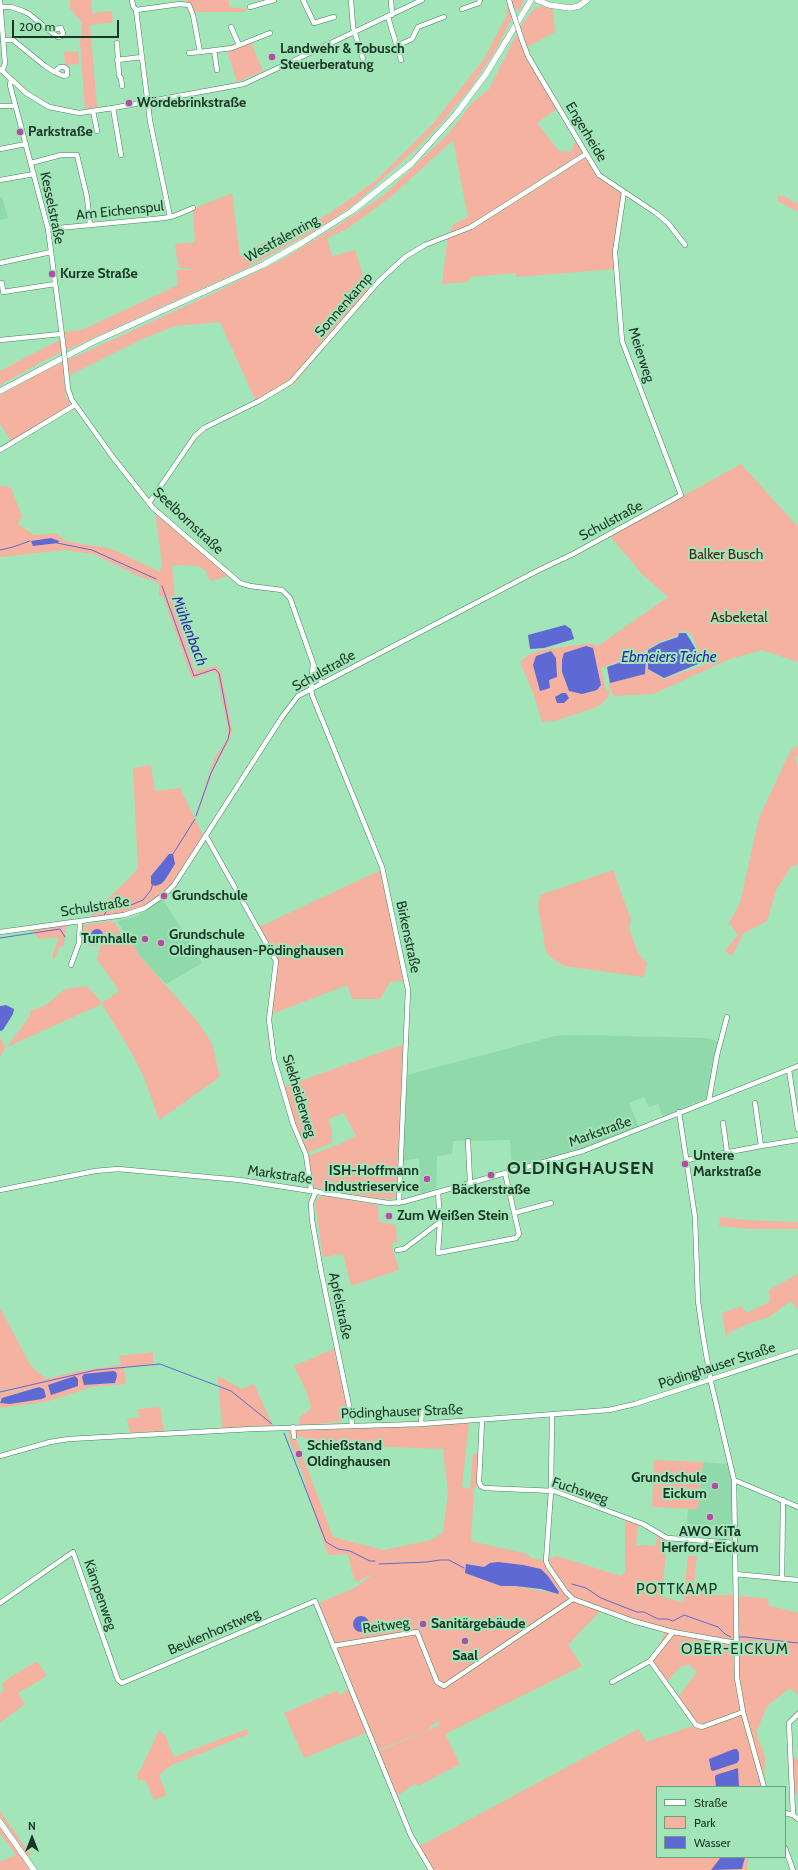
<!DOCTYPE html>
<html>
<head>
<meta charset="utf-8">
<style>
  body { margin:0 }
  #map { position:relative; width:798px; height:1870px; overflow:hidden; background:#a2e5b9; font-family:Cabin,sans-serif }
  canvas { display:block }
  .legend { position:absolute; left:656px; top:1786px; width:130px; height:72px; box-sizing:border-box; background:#a2e5b9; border:1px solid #6c9f7e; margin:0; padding:5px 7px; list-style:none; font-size:12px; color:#1b3626 }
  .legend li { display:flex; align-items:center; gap:8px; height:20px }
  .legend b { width:20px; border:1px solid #6c9f7e }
  .north { position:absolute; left:12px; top:1818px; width:40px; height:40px; -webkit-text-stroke:3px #a2e5b9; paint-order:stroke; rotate:0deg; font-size:11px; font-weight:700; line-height:16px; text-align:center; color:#1b3626 }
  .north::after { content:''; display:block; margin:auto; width:14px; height:18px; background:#1b3626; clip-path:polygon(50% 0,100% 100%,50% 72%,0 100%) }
  .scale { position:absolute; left:12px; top:20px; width:107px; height:18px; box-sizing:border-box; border:2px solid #1b3626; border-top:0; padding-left:5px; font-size:12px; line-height:14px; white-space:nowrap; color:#1b3626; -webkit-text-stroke:3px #a2e5b9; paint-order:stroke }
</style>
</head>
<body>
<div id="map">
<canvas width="798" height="1870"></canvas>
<ul class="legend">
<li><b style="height:5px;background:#fff"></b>Straße</li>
<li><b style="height:11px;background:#f5b2a1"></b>Park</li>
<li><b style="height:11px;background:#5e69d3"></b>Wasser</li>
</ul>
<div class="north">N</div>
<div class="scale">200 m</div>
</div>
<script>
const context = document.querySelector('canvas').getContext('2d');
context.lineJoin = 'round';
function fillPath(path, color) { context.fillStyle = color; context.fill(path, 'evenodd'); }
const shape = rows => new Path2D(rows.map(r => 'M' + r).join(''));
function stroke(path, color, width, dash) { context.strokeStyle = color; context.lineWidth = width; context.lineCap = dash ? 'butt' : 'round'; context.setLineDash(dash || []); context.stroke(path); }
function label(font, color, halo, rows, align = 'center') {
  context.font = font + ' Cabin,sans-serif'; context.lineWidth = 4; context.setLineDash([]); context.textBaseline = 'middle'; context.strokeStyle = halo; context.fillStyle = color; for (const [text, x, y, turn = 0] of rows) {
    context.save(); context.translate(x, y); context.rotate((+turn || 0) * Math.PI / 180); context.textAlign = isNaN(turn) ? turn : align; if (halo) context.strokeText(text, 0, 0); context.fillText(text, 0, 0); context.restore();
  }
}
fillPath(shape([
  [2,197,8,218,0,220,0,198],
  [162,897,202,963,166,984,139,955,117,921,137,916],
  [575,1035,707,1038,719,1042,709,1096,707,1098,663,1116,658,1104,649,1107,644,1097,629,1103,639,1127,571,1153,512,1168,510,1140,453,1141,452,1154,437,1156,436,1189,420,1195,419,1158,402,1161,407,1075,555,1036],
  [703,1462,728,1464,732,1478,732,1527,687,1524,688,1509,698,1509]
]), '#8fd9aa');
fillPath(shape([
  [70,0,91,0,92,13,112,11,113,22,90,25,97,107,85,109,80,43,82,23,70,8],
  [186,0,229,0,229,7,248,9,243,12,194,12,186,3],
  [511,0,524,0,519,12,515,7,511,20,497,48,472,86,445,119,416,149,356,203,318,229,243,270,49,358,0,385,0,371,59,340,64,332,82,330,178,285,176,270,195,270,180,268,178,266,175,244,195,242,193,209,195,208,232,193,240,256,281,233,299,231,330,213,375,181,431,126,484,59,507,15,506,9,513,6],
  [543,6,553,10,555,32,525,48,557,109,537,123,559,151,571,152,576,139,597,174,622,189,614,248,615,269,516,277,516,273,469,277,469,282,442,284,448,234,454,224,468,217,453,140,392,196,348,228,327,238,332,256,355,250,367,289,369,290,369,295,294,384,257,404,220,322,175,326,140,340,70,375,64,379,66,395,71,405,11,441,0,424,0,395,36,375,216,292,283,259,342,223,383,196,449,133,472,103,489,89,522,24,535,8],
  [251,43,263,71,237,82,227,51],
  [78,51,79,64,65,65,64,52],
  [778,196,784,196,798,204,798,212,777,201],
  [741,464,798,527,798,662,762,650,730,659,653,694,615,696,610,690,608,698,597,707,555,721,542,722,534,695,520,662,530,654,541,650,591,643,598,646,668,597,642,574,610,536],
  [686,631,692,635,704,665,663,679,648,669,648,650,642,655,607,667,610,690,606,691,601,668,641,653,659,642,677,636,679,632],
  [0,486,6,486,11,488,22,516,18,524,34,535,56,533,65,541,112,549,160,572,162,563,155,512,229,576,210,581,206,571,198,566,172,565,176,611,195,671,216,666,221,672,232,730,230,739,212,773,197,817,196,815,214,759,228,738,228,730,217,674,214,671,192,679,163,596,159,596,159,585,155,581,140,577,93,554,65,550,0,557],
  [798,745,798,755,795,758,798,767,798,864,791,867,777,888,767,921,743,934,732,956,725,951,738,935,729,923,740,903,759,818,786,760,792,749],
  [151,765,155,791,180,788,203,835,185,866,172,884,158,897,142,907,124,913,88,919,138,869,133,768],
  [169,854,175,864,165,880,151,876],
  [381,870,404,981,390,982,380,999,352,999,347,985,272,1014,278,962,277,957,259,927],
  [613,870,631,920,629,928,638,953,647,963,644,977,564,966,554,960,546,952,538,906,540,895],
  [110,921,115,923,121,934,126,932,139,955,198,1022,212,1044,220,1077,159,1120,145,1080,133,1055,102,1004,5,1048,0,1057,0,1038,6,1048,30,1016,30,1011,46,1005,65,989,87,986,102,1003,119,991,97,959,101,945,94,946,81,944,83,925],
  [67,925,63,947,60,946,54,960,52,956,59,937,39,939,31,930],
  [404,1044,396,1196,392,1199,376,1198,312,1187,308,1156,340,1144,356,1136,344,1113,329,1119,332,1132,332,1142,329,1144,306,1153,283,1087],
  [325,1196,378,1205,379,1222,396,1225,397,1242,391,1244,399,1270,351,1286,343,1254,323,1257,315,1203,318,1198],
  [720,1217,745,1220,798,1222,798,1229,750,1229,719,1226],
  [798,1274,798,1310,791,1301,769,1317,750,1323,730,1332,726,1337,722,1313,742,1306,746,1313,770,1302,769,1290],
  [0,1308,31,1366,46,1379,79,1371,121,1365,119,1356,153,1352,153,1364,124,1368,126,1384,92,1387,45,1402,0,1408,0,1403,6,1404,44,1389,39,1387,2,1398,0,1401,0,1392,22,1385,0,1391],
  [117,1377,106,1384,84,1385],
  [334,1349,348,1412,341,1422,300,1425,299,1418,311,1408,307,1393,294,1366],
  [218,1376,242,1389,254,1384,273,1426,222,1428],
  [160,1407,164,1431,130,1433,127,1419,139,1417,138,1409],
  [469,1423,462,1486,466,1489,470,1488,473,1454,479,1453,477,1486,474,1488,471,1541,527,1554,533,1559,545,1560,557,1556,621,1576,625,1572,625,1520,638,1524,636,1545,655,1546,658,1534,667,1539,662,1597,683,1602,688,1556,697,1556,694,1584,707,1586,706,1595,734,1595,769,1599,768,1605,798,1613,798,1695,790,1688,767,1706,756,1733,765,1756,764,1787,657,1787,657,1857,748,1857,747,1870,430,1870,416,1848,638,1729,647,1742,695,1725,677,1698,697,1672,690,1665,681,1666,666,1683,652,1662,660,1653,657,1649,667,1628,602,1609,568,1645,582,1666,445,1734,460,1764,418,1786,416,1783,397,1796,379,1751,440,1725,439,1721,433,1724,428,1730,378,1750,319,1603,356,1587,373,1574,356,1582,352,1573,348,1554,328,1555,304,1483,306,1482,290,1442,288,1429],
  [302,1436,312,1444,443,1449,448,1493,443,1532,432,1540,383,1550,333,1537,296,1438],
  [490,1563,551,1582,559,1594,515,1586,501,1586,477,1577,466,1564,484,1567],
  [654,1460,703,1462,698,1509,652,1507],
  [37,1661,47,1676,18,1693,25,1704,0,1723,0,1693,4,1690,2,1685,6,1680],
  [347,1690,350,1691,368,1732,304,1758,284,1713,336,1691,341,1695],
  [247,1729,249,1734,172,1765,159,1775,167,1795,154,1800,145,1780,138,1780,137,1774,141,1769,159,1730,166,1737,174,1757],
  [793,1756,798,1760,798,1794,795,1793],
  [0,1811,2,1814,31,1855,28,1856,0,1816],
  [0,1828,9,1839,30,1870,0,1870,0,1862,16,1855,0,1834]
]), '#f5b2a1');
fillPath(shape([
  [51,538,59,541,58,543,33,546,31,541],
  [565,625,571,629,574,639,544,648,530,649,528,635],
  [679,633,686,633,691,641,698,653,698,664,664,678,648,669,648,650,660,643,678,637],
  [586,646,593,648,601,685,597,690,582,694,569,691,562,672,562,660,564,653],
  [551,651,556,658,557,677,549,680,550,688,540,691,533,665,536,656],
  [642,655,646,656,645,674,610,683,607,667],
  [562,693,566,693,569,698,564,703,557,703,555,697],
  [169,854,173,854,175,864,165,880,161,884,155,886,151,884,151,876],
  '91 935a6 6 0 1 1 12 0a6 6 0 1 1-12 0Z',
  [6,1005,14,1009,13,1014,3,1030,0,1031,0,1006],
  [113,1371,116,1372,117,1376,115,1383,84,1385,82,1377,84,1374],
  [75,1376,78,1379,78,1386,51,1395,48,1385],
  [39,1387,44,1389,46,1397,42,1399,10,1404,0,1403,2,1398],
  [498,1562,523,1565,541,1569,548,1576,559,1592,558,1594,541,1589,515,1586,501,1586,465,1573,466,1564,484,1567,490,1563],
  '353 1624a8 8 0 1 1 16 0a8 8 0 1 1-16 0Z',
  [734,1749,737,1749,739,1753,739,1760,737,1763,713,1771,711,1770,709,1759],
  [738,1768,739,1787,716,1787,715,1777,716,1775],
  [721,1857,745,1857,742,1869,711,1870]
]), '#5e69d3');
stroke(shape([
  [57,543,92,550,156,579],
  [0,550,13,547,30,541],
  [162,586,194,676,215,669,219,673,230,730,228,739,211,773,196,816],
  [173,854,195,819],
  [104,915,107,910,131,905,143,900,151,890,153,883],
  [0,938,60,929,65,937],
  [0,1392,96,1370,160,1364,231,1391,272,1424],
  [284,1433,326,1542,338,1549,350,1551,370,1561,375,1561],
  [379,1564,427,1562,440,1560,449,1560,464,1568],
  [572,1584,586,1588,601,1598,629,1609,637,1612,644,1612,658,1619,667,1619,673,1621,684,1615,718,1627,725,1634,731,1637],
  [739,1637,745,1637,798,1643]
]), '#5e69d3', 1);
const minor = shape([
  [0,0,5,64,2,71],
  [132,0,133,6,136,10,150,121,170,217],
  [303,0,314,23,334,17],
  [351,0,353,27,363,59],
  [391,0,392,15],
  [509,0,511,7],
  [1,7,11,7,23,11,29,14,50,31,58,37,62,36,63,33,61,28,56,29,52,32],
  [250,7,274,0],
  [462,9,479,3,480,0],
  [136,10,180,4,189,5,193,15,200,52,189,53],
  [388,17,401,60],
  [231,27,239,45],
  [4,40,13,40,45,66,53,71,59,74,64,76,67,75,67,69,64,67,60,67,54,72],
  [522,40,528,56,542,80,599,175,656,213,668,223,685,245],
  [117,43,119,76,121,78,122,86],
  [397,46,412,39,418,27,444,17],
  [214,50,217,70],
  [200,52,232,48,270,33],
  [117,60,142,57],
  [0,69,26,93,49,107,79,113,113,108,244,84,422,0],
  [11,79,10,85,48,229,63,343],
  [0,106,15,106],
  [113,108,121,155],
  [93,111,97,131],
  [0,149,26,144],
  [31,163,61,155,77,155,87,197,90,225],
  [0,180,34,174],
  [48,229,164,218,174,216,193,208],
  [0,263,51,252],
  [2,283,3,292,55,284],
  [0,340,61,334],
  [66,370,68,389,72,400,112,456,153,508,240,583,250,586,282,590,290,598,313,663,321,682],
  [0,450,75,405],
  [149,503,195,436,204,428,259,401,291,382,379,281,405,257,425,245,471,227,586,154],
  [313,663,311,689,312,695,382,867,408,990,399,1203],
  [206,836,276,961,269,1020,274,1059,293,1124,306,1155,311,1190],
  [0,932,124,915,145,908,165,894,174,885,282,717,298,696,537,571,573,554,681,495,622,341,615,252,624,192],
  [71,965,79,943,80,921],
  [789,1070,798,1129],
  [709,1100,717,1055,727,1017],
  [755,1103,761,1146],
  [679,1112,695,1217,698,1301,703,1336,711,1382,734,1480,737,1678,743,1712,764,1787],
  [723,1123,727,1152],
  [468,1141,470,1182],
  [687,1160,761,1146,798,1140],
  [0,1190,95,1171,118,1169,240,1180,388,1203,403,1202,583,1151,798,1066],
  [316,1191,311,1203,312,1220,321,1271,351,1415,352,1426],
  [438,1192,440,1222,438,1253,516,1238,519,1234,505,1173],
  [514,1213,551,1203],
  [397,1250,404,1249,440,1222],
  [552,1414,551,1491,546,1561,548,1566,566,1592,573,1599,633,1621,673,1632,736,1643],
  [482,1420,479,1482,481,1486,484,1488,554,1491,643,1524,667,1538,735,1543],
  [421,1424,422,1410],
  [293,1427,294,1437],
  [0,1456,50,1442,69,1439,252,1429,421,1424,609,1410,635,1404,798,1351],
  [734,1480,798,1507],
  [735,1574,798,1580],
  [782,1579,783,1500],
  [0,1603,73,1552,118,1680,122,1683,315,1601,400,1809,411,1836,431,1870],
  [333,1646,417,1632,437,1682,444,1686,573,1599],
  [650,1661,696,1725,702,1727,743,1712],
  [612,1682,650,1661,673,1632],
  [785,1813,793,1815,798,1819],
  [793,1815,789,1723,798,1714],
  [785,1848,793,1870]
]);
const major = shape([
  [537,0,549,5,570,8,579,6,587,0],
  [0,391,93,342,263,265,303,242,352,211,412,163,456,114,486,74,531,0],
  [0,1822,34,1870]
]);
stroke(minor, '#42835c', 5.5);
stroke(major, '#42835c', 6);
stroke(minor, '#fff', 4.5);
stroke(major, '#fff', 5.5);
const minorBridge = shape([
  [511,7,522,40],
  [63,343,66,370]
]);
stroke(minorBridge, '#42835c', 5.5, []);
stroke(minorBridge, '#fff', 4.5);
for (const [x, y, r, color] of [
  [272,57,4,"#ba49a5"],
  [129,103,4,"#ba49a5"],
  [20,132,4,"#ba49a5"],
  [52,274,4,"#ba49a5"],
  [164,896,4,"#ba49a5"],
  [145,939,4,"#ba49a5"],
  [161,943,4,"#ba49a5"],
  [685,1164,4,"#ba49a5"],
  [491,1175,4,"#ba49a5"],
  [427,1179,4,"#ba49a5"],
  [389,1216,4,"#ba49a5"],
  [299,1454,4,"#ba49a5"],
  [715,1486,4,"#ba49a5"],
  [710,1517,4,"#ba49a5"],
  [423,1624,4,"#ba49a5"],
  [465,1641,4,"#ba49a5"]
]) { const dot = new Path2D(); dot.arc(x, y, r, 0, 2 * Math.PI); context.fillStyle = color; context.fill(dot); stroke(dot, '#a2e5b9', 1.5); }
label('bold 14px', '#1b3626', '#a2e5b9', [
  ["Landwehr & Tobusch",280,49],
  ["Steuerberatung",280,65],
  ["Wördebrinkstraße",137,103],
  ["Parkstraße",28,132],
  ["Kurze Straße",60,274],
  ["Grundschule",172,896],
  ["Grundschule",169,935],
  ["Oldinghausen-Pödinghausen",169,951],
  ["Turnhalle",137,939,"right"],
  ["Untere",693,1156],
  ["Markstraße",693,1172],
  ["ISH-Hoffmann",419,1171,"right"],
  ["Industrieservice",419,1187,"right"],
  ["Bäckerstraße",491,1190,"center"],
  ["Zum Weißen Stein",397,1216],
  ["Schießstand",307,1446],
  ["Oldinghausen",307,1462],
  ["Grundschule",707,1478,"right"],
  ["Eickum",707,1494,"right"],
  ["AWO KiTa",710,1532,"center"],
  ["Herford-Eickum",710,1548,"center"],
  ["Sanitärgebäude",431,1624],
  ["Saal",465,1656,"center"]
], 'left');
label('14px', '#1b3626', '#a2e5b9', [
  ["Engerheide",586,132,59],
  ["Kesselstraße",52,208,78],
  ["Am Eichenspul",120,211,-6],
  ["Westfalenring",282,239,-29],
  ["Sonnenkamp",344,305,-49],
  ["Meierweg",641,355,72],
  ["Seelbornstraße",188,521,43],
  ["Schulstraße",611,521,-28],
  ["Schulstraße",324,671,-29],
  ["Schulstraße",95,907,-9],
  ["Birkenstraße",408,937,78],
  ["Siekheiderweg",299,1096,73],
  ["Markstraße",600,1132,-20],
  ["Markstraße",280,1175,8],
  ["Apfelstraße",340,1306,78],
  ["Pödinghauser Straße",717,1366,-18],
  ["Pödinghauser Straße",402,1412,-2],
  ["Fuchsweg",580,1491,18],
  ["Kämpenweg",100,1595,71],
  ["Reitweg",386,1626,-8],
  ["Beukenhorstweg",214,1632,-23]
]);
label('14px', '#4e1e12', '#a2e5b9', [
  ["Balker Busch",726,555],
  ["Asbeketal",739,618]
]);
label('italic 15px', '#3129a7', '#a2e5b9', [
  ["Mühlenbach",189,631,69],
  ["Ebmeiers Teiche",669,658]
]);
context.letterSpacing = '1px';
label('15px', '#1b3626', '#a2e5b9', [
  ["POTTKAMP",677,1590],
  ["OBER-EICKUM",735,1650]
]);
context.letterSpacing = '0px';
context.letterSpacing = '1px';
label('bold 18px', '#1b3626', '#a2e5b9', [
  ["OLDINGHAUSEN",581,1169]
]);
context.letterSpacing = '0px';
</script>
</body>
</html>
